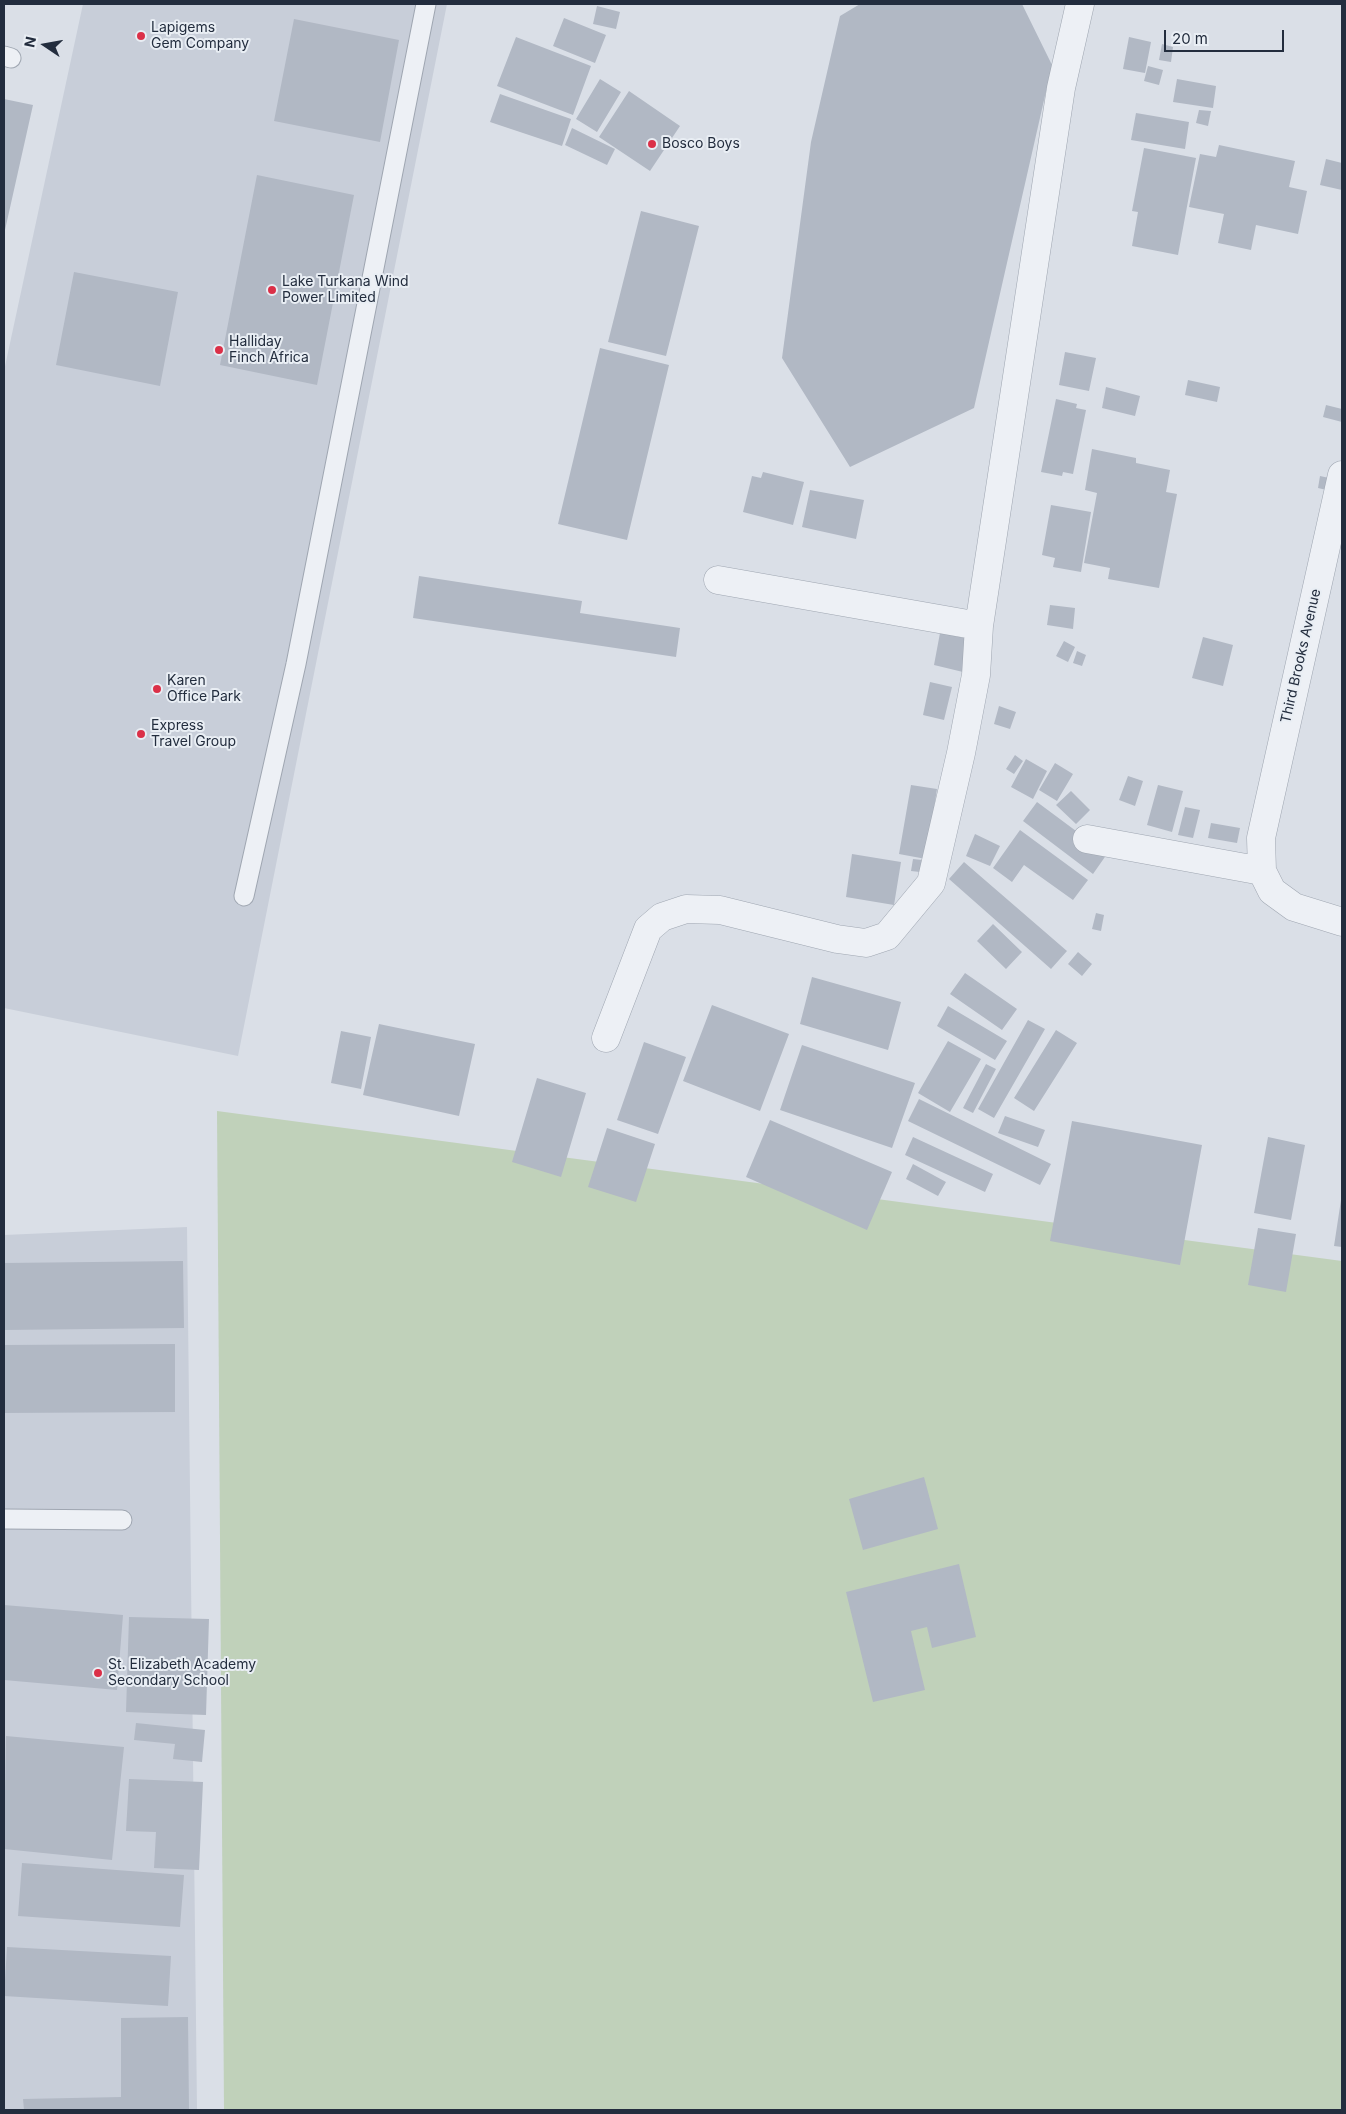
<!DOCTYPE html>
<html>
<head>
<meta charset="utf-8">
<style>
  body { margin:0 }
  #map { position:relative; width:1346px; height:2114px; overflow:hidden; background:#dadfe7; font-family:Inter,sans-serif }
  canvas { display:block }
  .frame { position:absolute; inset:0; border:5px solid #232d3e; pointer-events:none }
  .north { position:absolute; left:20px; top:20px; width:50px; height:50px; -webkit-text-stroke:4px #e9eef4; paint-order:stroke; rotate:282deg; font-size:14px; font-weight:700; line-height:20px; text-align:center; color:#232d3e }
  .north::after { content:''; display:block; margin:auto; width:18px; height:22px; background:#232d3e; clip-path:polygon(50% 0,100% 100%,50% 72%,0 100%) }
  .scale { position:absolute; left:1164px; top:30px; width:120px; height:22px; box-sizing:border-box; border:2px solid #232d3e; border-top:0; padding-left:6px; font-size:15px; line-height:18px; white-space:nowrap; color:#232d3e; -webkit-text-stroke:4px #e9eef4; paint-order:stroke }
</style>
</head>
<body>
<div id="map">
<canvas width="1346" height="2114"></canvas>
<div class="frame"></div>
<div class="north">N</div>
<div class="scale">20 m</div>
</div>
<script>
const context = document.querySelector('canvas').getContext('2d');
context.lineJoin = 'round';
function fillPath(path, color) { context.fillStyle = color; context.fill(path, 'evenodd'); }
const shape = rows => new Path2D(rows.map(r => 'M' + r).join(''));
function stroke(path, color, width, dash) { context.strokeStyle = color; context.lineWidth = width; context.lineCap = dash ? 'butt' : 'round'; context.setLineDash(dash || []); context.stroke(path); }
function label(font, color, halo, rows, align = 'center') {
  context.font = font + ' Inter,sans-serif'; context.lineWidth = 4; context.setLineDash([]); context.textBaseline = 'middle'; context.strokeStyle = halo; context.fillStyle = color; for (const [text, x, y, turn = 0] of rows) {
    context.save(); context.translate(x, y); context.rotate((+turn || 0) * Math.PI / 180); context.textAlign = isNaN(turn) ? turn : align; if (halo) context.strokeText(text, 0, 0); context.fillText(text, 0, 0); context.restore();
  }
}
fillPath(shape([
  [83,4,447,4,238,1056,4,1008,4,371],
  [187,1227,197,2110,4,2110,4,1235]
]), '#c8ced9');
fillPath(shape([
  [217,1111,1342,1261,1342,2110,224,2110]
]), '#c0d1ba');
fillPath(shape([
  [860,4,1022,4,1052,65,974,408,850,467,782,358,811,142,840,16],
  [597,6,620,12,616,29,593,24],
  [564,18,606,35,595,63,553,46],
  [294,19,399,40,380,142,274,121],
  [516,37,591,66,573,115,497,86],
  [1129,37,1151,42,1145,73,1123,69],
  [1162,44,1173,47,1171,62,1159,60],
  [1148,66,1163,70,1159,85,1144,81],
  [600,79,621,92,597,132,576,119],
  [1177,79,1216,86,1213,108,1173,102],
  [629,91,680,126,650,171,599,137],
  [500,94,571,119,562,146,490,122],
  [4,99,33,105,5,230,4,230],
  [1199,110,1211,111,1208,126,1196,123],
  [1136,113,1189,122,1185,149,1131,140],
  [572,128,615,149,607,165,565,145],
  [1219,145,1295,161,1289,187,1307,191,1298,234,1256,225,1251,250,1218,243,1224,214,1189,207,1200,154,1216,157],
  [1144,148,1196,158,1178,255,1132,246,1138,212,1132,211],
  [1326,159,1342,163,1342,190,1320,185],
  [257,175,354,195,317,385,220,365],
  [641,211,699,226,666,356,608,342],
  [74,272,178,292,160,386,56,365],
  [600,348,669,365,627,540,558,524],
  [1065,352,1096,358,1089,391,1059,385],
  [1188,380,1220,387,1217,402,1185,395],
  [1106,387,1140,396,1135,416,1102,408],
  [1056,399,1077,404,1076,408,1086,410,1073,474,1063,472,1062,476,1041,472],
  [1326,405,1342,409,1342,422,1323,417],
  [1092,449,1136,458,1136,463,1170,470,1166,492,1177,494,1159,588,1108,579,1110,568,1084,563,1097,493,1085,490],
  [763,472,804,482,793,525,743,512,752,476,761,478],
  [1320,476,1338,480,1335,492,1318,488],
  [810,490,864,500,856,539,802,527],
  [1051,505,1091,512,1081,572,1053,567,1055,558,1042,555],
  [419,576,582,601,580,613,680,628,676,657,413,618],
  [1050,605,1075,608,1073,629,1047,625],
  [940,633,970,639,963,672,934,665],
  [1203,637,1233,645,1223,686,1192,678],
  [1064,641,1075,647,1068,662,1056,656],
  [1077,651,1086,655,1082,666,1073,663],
  [930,682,952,687,944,720,923,715],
  [999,706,1016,712,1010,729,994,724],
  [1015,755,1023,761,1014,774,1006,769],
  [1026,759,1047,771,1033,799,1011,787],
  [1055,763,1073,774,1057,801,1039,790],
  [1128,776,1143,781,1135,806,1119,800],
  [911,785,937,789,926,859,899,854],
  [1158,785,1183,791,1172,832,1147,825],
  [1071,791,1090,810,1076,824,1056,805],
  [1037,802,1107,854,1093,874,1023,821],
  [1185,807,1200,810,1193,838,1178,835],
  [1211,823,1240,828,1237,843,1208,838],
  [1020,830,1088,880,1073,900,1024,865,1012,882,993,868],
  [975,834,1000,846,990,866,966,856],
  [852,854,901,862,894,905,846,897],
  [913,859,922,860,920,872,911,871],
  [964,862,1067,951,1051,969,949,879],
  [1096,913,1104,915,1101,931,1092,929],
  [993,924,1022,952,1006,969,977,941],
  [1078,952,1092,964,1082,976,1068,964],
  [965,973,1017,1009,1002,1030,950,994],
  [812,977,901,1002,888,1050,800,1024],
  [712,1005,789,1034,760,1111,683,1081],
  [948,1006,1007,1041,995,1060,937,1026],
  [1028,1020,1045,1029,994,1118,978,1109],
  [379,1024,475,1044,459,1116,363,1095],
  [1056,1030,1077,1043,1034,1111,1014,1098],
  [341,1031,371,1037,361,1089,331,1083],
  [948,1041,981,1059,950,1112,918,1093],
  [644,1042,686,1057,658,1134,617,1120],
  [802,1045,915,1083,892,1148,780,1110],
  [986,1064,996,1069,973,1113,963,1108],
  [537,1078,586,1093,561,1177,512,1162],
  [919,1099,1051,1164,1040,1185,908,1121],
  [1005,1116,1045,1130,1038,1147,998,1133],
  [770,1120,892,1172,867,1230,746,1177],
  [1072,1121,1202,1145,1180,1265,1050,1241],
  [607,1128,655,1144,636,1202,588,1187],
  [913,1137,993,1174,985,1192,905,1155],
  [1268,1137,1305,1145,1291,1220,1254,1213],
  [913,1164,946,1182,938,1196,906,1179],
  [1341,1200,1342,1200,1342,1247,1334,1246],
  [1258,1228,1296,1234,1286,1292,1248,1285],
  [183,1261,184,1328,4,1330,4,1263],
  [175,1344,175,1412,4,1413,4,1345],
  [924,1477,938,1529,863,1550,849,1499],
  [959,1564,976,1637,932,1648,927,1627,911,1631,925,1690,873,1702,846,1592],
  [4,1605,123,1615,117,1690,4,1680],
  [129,1617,209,1619,206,1715,126,1712],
  [136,1723,205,1730,202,1762,173,1759,175,1744,134,1740],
  [6,1736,124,1747,112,1860,4,1849],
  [129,1779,203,1782,199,1870,154,1868,156,1832,126,1831],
  [22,1863,184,1875,180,1927,18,1916],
  [7,1947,171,1956,168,2006,4,1996],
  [188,2017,189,2110,24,2110,23,2099,121,2097,121,2018]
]), '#b1b8c4');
const service = shape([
  [4,56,11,58],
  [244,896,296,664,426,4],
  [4,1519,122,1520]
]);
const minor = shape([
  [1342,475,1261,838,1262,871,1272,891,1294,907,1342,922],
  [718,580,979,626,1061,88,1080,4],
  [1087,839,1262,871],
  [606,1038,648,929,662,917,686,909,720,910,837,939,866,943,887,936,931,883,961,753,976,675,979,626]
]);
stroke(service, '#9fa6b1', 21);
stroke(minor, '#9fa6b1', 29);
stroke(service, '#edf0f5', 19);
stroke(minor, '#edf0f5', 28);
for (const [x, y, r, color] of [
  [141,36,5,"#db3048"],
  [652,144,5,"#db3048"],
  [272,290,5,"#db3048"],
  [219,350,5,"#db3048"],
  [157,689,5,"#db3048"],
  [141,734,5,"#db3048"],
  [98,1673,5,"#db3048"]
]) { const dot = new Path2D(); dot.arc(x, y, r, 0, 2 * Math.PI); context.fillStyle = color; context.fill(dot); stroke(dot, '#e9eef4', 2); }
label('14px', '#232d3e', '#e9eef4', [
  ["Lapigems",151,28],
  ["Gem Company",151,44],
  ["Bosco Boys",662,144],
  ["Lake Turkana Wind",282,282],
  ["Power Limited",282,298],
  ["Halliday",229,342],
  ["Finch Africa",229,358],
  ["Karen",167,681],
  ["Office Park",167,697],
  ["Express",151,726],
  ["Travel Group",151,742],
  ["St. Elizabeth Academy",108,1665],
  ["Secondary School",108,1681]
], 'left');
label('14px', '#232d3e', '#e9eef4', [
  ["Third Brooks Avenue",1301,656,-77]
]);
</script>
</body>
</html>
